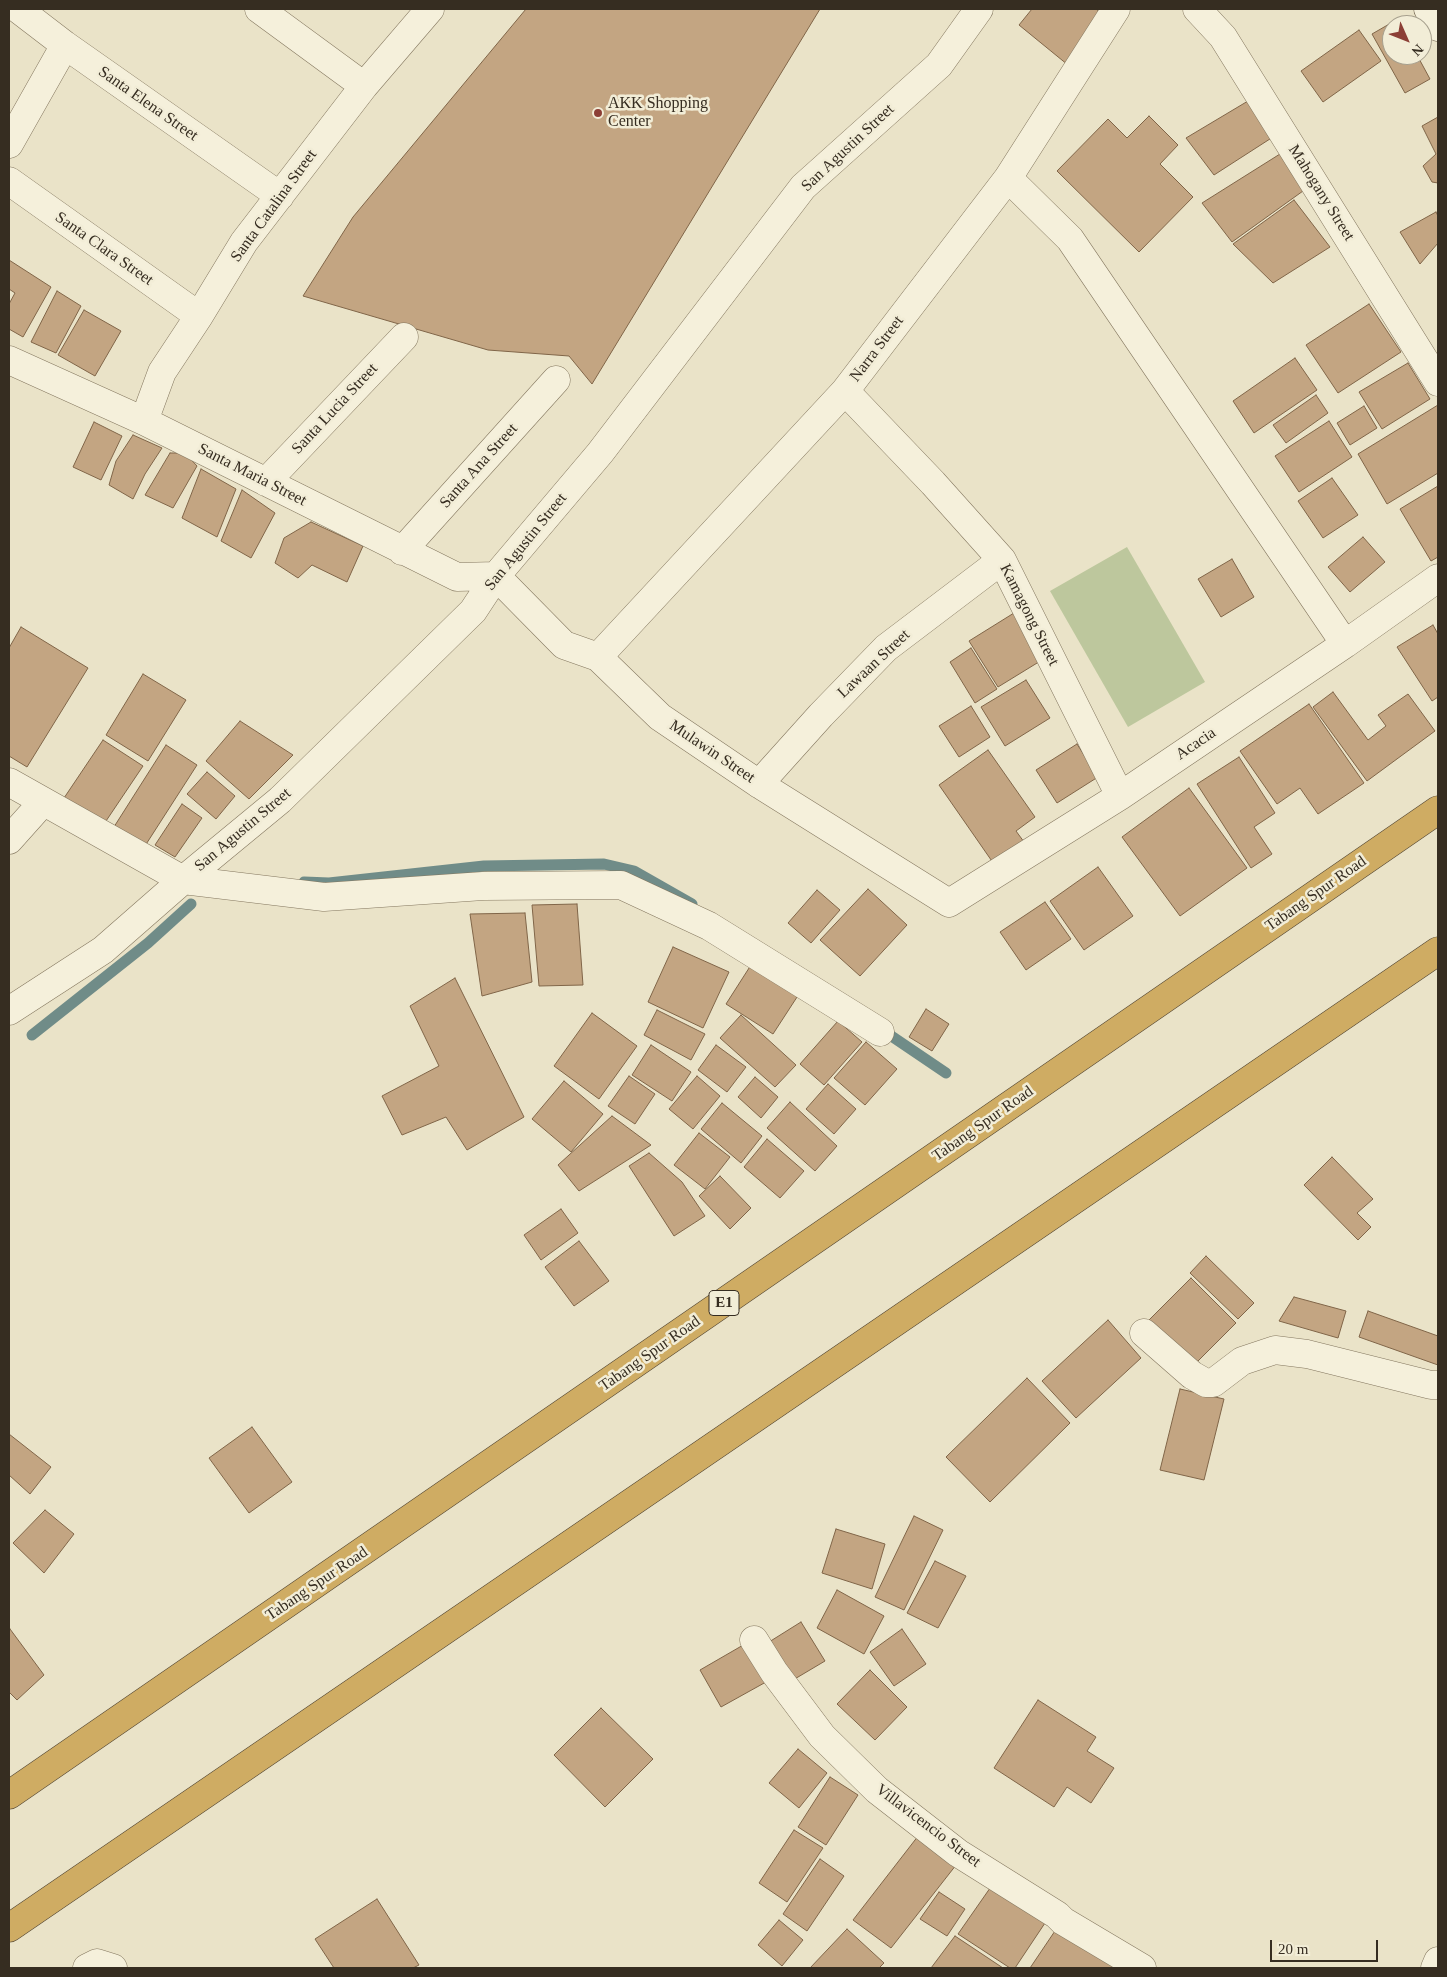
<!DOCTYPE html>
<html>
<head>
<meta charset="utf-8">
<style>
  body { margin:0 }
  #map { position:relative; width:1447px; height:1977px; overflow:hidden; background:#eae3c8; font-family:"Times New Roman",serif }
  canvas { display:block }
  .frame { position:absolute; inset:0; border:10px solid #362d21; pointer-events:none }
  .north { position:absolute; left:1382px; top:15px; width:50px; height:50px; box-sizing:border-box; background:#f2edd7; border:1px solid #a7a08e; border-radius:50%; rotate:134deg; font-size:14px; font-weight:700; line-height:20px; text-align:center; color:#362d21 }
  .north::after { content:''; display:block; margin:auto; width:18px; height:22px; background:#8c3f36; clip-path:polygon(50% 0,100% 100%,50% 72%,0 100%) }
  .scale { position:absolute; left:1270px; top:1940px; width:108px; height:22px; box-sizing:border-box; border:2px solid #362d21; border-top:0; padding-left:6px; font-size:15px; line-height:18px; white-space:nowrap; color:#362d21; -webkit-text-stroke:4px #f2edd7; paint-order:stroke }
</style>
</head>
<body>
<div id="map">
<canvas width="1447" height="1977"></canvas>
<div class="frame"></div>
<div class="north">N</div>
<div class="scale">20 m</div>
</div>
<script>
const context = document.querySelector('canvas').getContext('2d');
context.lineJoin = 'round';
function fillPath(path, color) { context.fillStyle = color; context.fill(path, 'evenodd'); }
const shape = rows => new Path2D(rows.map(r => 'M' + r).join(''));
function stroke(path, color, width, dash) { context.strokeStyle = color; context.lineWidth = width; context.lineCap = dash ? 'butt' : 'round'; context.setLineDash(dash || []); context.stroke(path); }
function label(font, color, halo, rows, align = 'center') {
  context.font = font + ' "Times New Roman",serif'; context.lineWidth = 5; context.setLineDash([]); context.textBaseline = 'middle'; context.strokeStyle = halo; context.fillStyle = color; for (const [text, x, y, turn = 0] of rows) {
    context.save(); context.translate(x, y); context.rotate((+turn || 0) * Math.PI / 180); context.textAlign = isNaN(turn) ? turn : align; if (halo) context.strokeText(text, 0, 0); context.fillText(text, 0, 0); context.restore();
  }
}
fillPath(shape([
  [1127,547,1205,682,1128,727,1050,591]
]), '#bdc79d');
stroke(shape([
  [304,882,329,883,484,866,604,864,634,871,692,904],
  [881,1029,946,1073],
  [32,1035,148,943,191,904]
]), '#708c88', 11);
const building = shape([
  [526,9,820,9,592,384,569,356,488,350,303,296,353,217,526,9],
  [1032,9,1096,9,1106,17,1068,65,1019,25,1032,9],
  [1398,19,1401,25,1392,25,1392,55,1417,55,1430,79,1405,93,1372,34,1398,19],
  [1359,30,1381,61,1323,102,1301,71,1359,30],
  [1248,101,1273,137,1214,175,1186,138,1248,101],
  [1149,116,1178,145,1160,164,1193,197,1139,252,1057,171,1108,119,1127,138,1149,116],
  [1438,117,1438,183,1432,182,1423,166,1436,154,1422,126,1438,117],
  [1280,154,1303,191,1232,242,1202,203,1280,154],
  [1294,200,1330,247,1273,283,1233,244,1294,200],
  [1436,212,1438,216,1438,243,1420,264,1400,232,1436,212],
  [9,260,51,287,23,337,9,329,9,304,15,293,9,289,9,260],
  [57,291,81,306,56,353,31,342,57,291],
  [1369,304,1401,352,1338,393,1306,345,1369,304],
  [84,310,121,331,95,376,58,355,84,310],
  [1295,358,1317,390,1254,433,1233,401,1295,358],
  [1408,363,1430,399,1382,429,1359,392,1408,363],
  [1316,395,1328,413,1286,443,1273,425,1316,395],
  [1438,405,1438,473,1387,504,1358,454,1438,405],
  [1364,406,1377,428,1350,445,1337,423,1364,406],
  [1329,421,1352,457,1299,492,1275,456,1329,421],
  [94,422,122,436,101,480,73,467,94,422],
  [133,435,162,448,145,474,133,499,109,485,116,461,133,435],
  [170,453,185,453,197,466,173,508,145,495,170,453],
  [201,469,236,489,217,537,182,518,201,469],
  [1332,478,1358,515,1323,538,1298,501,1332,478],
  [1438,486,1438,557,1431,561,1400,509,1438,486],
  [242,490,275,513,251,558,221,541,242,490],
  [311,522,363,546,347,582,312,565,298,578,275,563,284,538,311,522],
  [1363,537,1385,562,1350,592,1328,567,1363,537],
  [1232,559,1254,597,1221,617,1198,579,1232,559],
  [1014,613,1042,660,998,687,969,641,1014,613],
  [1433,625,1438,634,1438,697,1432,701,1397,647,1433,625],
  [21,627,88,668,27,767,9,756,9,648,21,627],
  [971,648,997,689,975,703,950,662,971,648],
  [143,674,186,700,148,761,106,735,143,674],
  [1026,680,1050,718,1005,746,981,707,1026,680],
  [1333,692,1368,740,1386,726,1378,715,1408,694,1435,731,1367,781,1313,707,1333,692],
  [1309,704,1364,783,1318,814,1300,788,1277,804,1240,751,1309,704],
  [971,706,990,737,959,757,939,726,971,706],
  [240,721,293,755,249,799,206,761,240,721],
  [103,740,143,766,104,824,64,798,103,740],
  [1077,744,1098,777,1057,803,1036,770,1077,744],
  [166,745,197,765,143,849,112,830,166,745],
  [988,750,1035,817,1016,831,1027,846,996,867,939,785,988,750],
  [1239,757,1275,813,1254,827,1272,854,1251,868,1197,784,1239,757],
  [207,772,235,796,216,819,187,794,207,772],
  [1189,788,1247,868,1180,916,1122,837,1189,788],
  [182,804,202,818,175,857,155,845,182,804],
  [1098,867,1133,916,1084,950,1050,901,1098,867],
  [868,889,907,925,860,976,820,940,868,889],
  [817,890,840,910,811,943,788,923,817,890],
  [1045,902,1071,939,1026,970,1000,932,1045,902],
  [577,904,583,985,539,986,532,905,577,904],
  [525,913,532,982,482,996,470,914,525,913],
  [673,947,729,972,703,1028,648,1002,673,947],
  [751,965,799,994,773,1034,726,1004,751,965],
  [455,978,524,1117,467,1150,446,1117,402,1135,382,1096,439,1066,410,1006,455,978],
  [926,1009,949,1024,932,1051,909,1037,926,1009],
  [657,1010,705,1034,691,1060,644,1035,657,1010],
  [592,1013,637,1046,599,1099,554,1066,592,1013],
  [741,1015,796,1065,775,1087,720,1038,741,1015],
  [838,1021,862,1042,824,1085,800,1064,838,1021],
  [866,1042,897,1069,865,1105,834,1078,866,1042],
  [651,1045,691,1072,672,1101,632,1075,651,1045],
  [716,1045,746,1067,727,1092,698,1070,716,1045],
  [629,1076,655,1094,635,1124,608,1106,629,1076],
  [697,1076,720,1096,693,1129,669,1109,697,1076],
  [755,1077,778,1097,761,1118,738,1097,755,1077],
  [564,1081,603,1114,571,1152,532,1119,564,1081],
  [828,1084,856,1109,834,1134,806,1109,828,1084],
  [790,1102,837,1146,815,1171,767,1128,790,1102],
  [722,1103,762,1136,741,1163,701,1129,722,1103],
  [612,1116,651,1145,579,1191,558,1165,612,1116],
  [699,1133,730,1157,705,1189,674,1165,699,1133],
  [767,1139,804,1171,780,1198,744,1167,767,1139],
  [649,1153,682,1182,705,1216,674,1236,629,1166,649,1153],
  [1332,1157,1373,1199,1357,1213,1371,1227,1358,1240,1304,1185,1332,1157],
  [720,1176,751,1208,730,1229,699,1196,720,1176],
  [561,1209,578,1233,541,1260,524,1235,561,1209],
  [579,1241,609,1281,574,1306,545,1267,579,1241],
  [1206,1256,1254,1303,1238,1319,1190,1273,1206,1256],
  [1191,1278,1236,1323,1194,1365,1149,1320,1191,1278],
  [1294,1297,1346,1311,1338,1338,1279,1321,1294,1297],
  [1368,1311,1438,1336,1438,1365,1359,1337,1368,1311],
  [1108,1320,1141,1358,1076,1418,1042,1381,1108,1320],
  [1027,1378,1070,1423,990,1502,946,1457,1027,1378],
  [1180,1389,1224,1399,1204,1480,1160,1470,1180,1389],
  [252,1427,292,1482,249,1513,209,1458,252,1427],
  [9,1434,51,1467,30,1494,9,1475,9,1434],
  [45,1510,74,1534,44,1573,13,1543,45,1510],
  [914,1516,943,1530,904,1610,875,1597,914,1516],
  [836,1529,885,1544,872,1589,822,1573,836,1529],
  [935,1561,966,1576,938,1628,907,1613,935,1561],
  [837,1590,884,1616,864,1654,817,1628,837,1590],
  [801,1622,825,1661,793,1680,769,1642,801,1622],
  [10,1629,44,1675,17,1700,9,1692,9,1630,10,1629],
  [902,1629,926,1664,894,1686,870,1652,902,1629],
  [745,1644,766,1682,721,1707,700,1670,745,1644],
  [870,1670,907,1707,875,1740,837,1704,870,1670],
  [1038,1700,1096,1737,1087,1751,1114,1768,1091,1803,1067,1787,1054,1807,994,1768,1038,1700],
  [601,1708,653,1759,605,1807,554,1755,601,1708],
  [798,1749,827,1773,799,1808,769,1783,798,1749],
  [830,1777,858,1795,826,1845,798,1827,830,1777],
  [794,1830,823,1848,787,1902,759,1883,794,1830],
  [922,1831,960,1860,891,1948,853,1920,922,1831],
  [820,1859,844,1876,807,1931,783,1914,820,1859],
  [995,1881,1049,1917,1015,1968,1010,1968,958,1934,995,1881],
  [939,1892,965,1909,947,1936,920,1919,939,1892],
  [377,1899,419,1965,413,1968,334,1968,315,1939,377,1899],
  [779,1920,803,1940,782,1966,758,1945,779,1920],
  [1059,1925,1123,1968,1030,1968,1059,1925],
  [847,1929,884,1963,879,1968,810,1968,847,1929],
  [955,1936,1003,1968,931,1968,955,1936]
]);
fillPath(building, '#c3a582');
stroke(building, '#806548', 1);
const street = shape([
  [18,9,65,45,280,196],
  [259,9,364,86],
  [1197,9,1223,37,1438,382],
  [9,144,65,45],
  [1008,178,1070,239,1345,644],
  [9,181,199,316],
  [9,360,144,421,457,577,496,576,564,645,598,657,660,717,759,784,949,903,1120,796,1345,644,1438,578],
  [845,391,933,483,1002,560,1120,796],
  [144,421,162,372,199,316,244,242,364,86,430,9],
  [266,482,404,337],
  [402,551,556,380],
  [598,657,845,391,1008,178,1116,9],
  [9,782,183,880,324,897,483,886,621,885,709,926,880,1032],
  [759,784,821,715,886,648,1002,560],
  [9,840,43,802],
  [9,1011,103,950,183,880,280,800,473,611,496,576,600,453,803,187,939,65,979,9],
  [1144,1333,1192,1375,1206,1383,1213,1383,1242,1361,1275,1350,1307,1354,1431,1385,1438,1385],
  [754,1640,774,1672,822,1736,877,1790,958,1853,1057,1915,1063,1921,1142,1968],
  [87,1968,97,1963,113,1968],
  [1435,1968,1438,1961]
]);
const secondary = shape([
  [1428,9,1438,27]
]);
const highway = shape([
  [9,1795,1438,810],
  [9,1928,1438,951]
]);
stroke(street, '#84775f', 29);
stroke(secondary, '#665842', 29);
stroke(highway, '#524533', 29);
stroke(street, '#f5f0db', 28);
stroke(secondary, '#f5f0db', 28);
stroke(highway, '#cfac63', 28);
for (const [x, y, r, color] of [
  [598,113,5,"#8c3f36"]
]) { const dot = new Path2D(); dot.arc(x, y, r, 0, 2 * Math.PI); context.fillStyle = color; context.fill(dot); stroke(dot, '#f2edd7', 2); }
for (const [x, y, w] of [
  [724,1303,30]
]) { const box = new Path2D(); box.roundRect(x - w / 2, y - 12.5, w, 25, 4); context.fillStyle = '#f2edd7'; context.fill(box); stroke(box, '#362d21', 1); }
label('bold 15px', '#362d21', null, [
  ["E1",724,1303]
]);
label('16px', '#362d21', '#f2edd7', [
  ["Santa Elena Street",148,104,35],
  ["San Agustin Street",848,148,-43],
  ["Mahogany Street",1321,193,58],
  ["Santa Catalina Street",274,206,-54],
  ["Santa Clara Street",104,249,35],
  ["Narra Street",877,349,-53],
  ["Santa Lucia Street",335,409,-47],
  ["Santa Ana Street",479,466,-48],
  ["Santa Maria Street",252,475,27],
  ["San Agustin Street",526,542,-51],
  ["Kamagong Street",1029,615,63],
  ["Lawaan Street",874,664,-43],
  ["Acacia",1196,744,-34],
  ["Mulawin Street",712,752,34],
  ["San Agustin Street",243,830,-40],
  ["Tabang Spur Road",1316,894,-35],
  ["Tabang Spur Road",983,1124,-35],
  ["Tabang Spur Road",650,1354,-35],
  ["Tabang Spur Road",317,1584,-34],
  ["Villavicencio Street",928,1826,37]
]);
label('16px', '#362d21', '#f2edd7', [
  ["AKK Shopping",608,104],
  ["Center",608,122]
], 'left');
</script>
</body>
</html>
